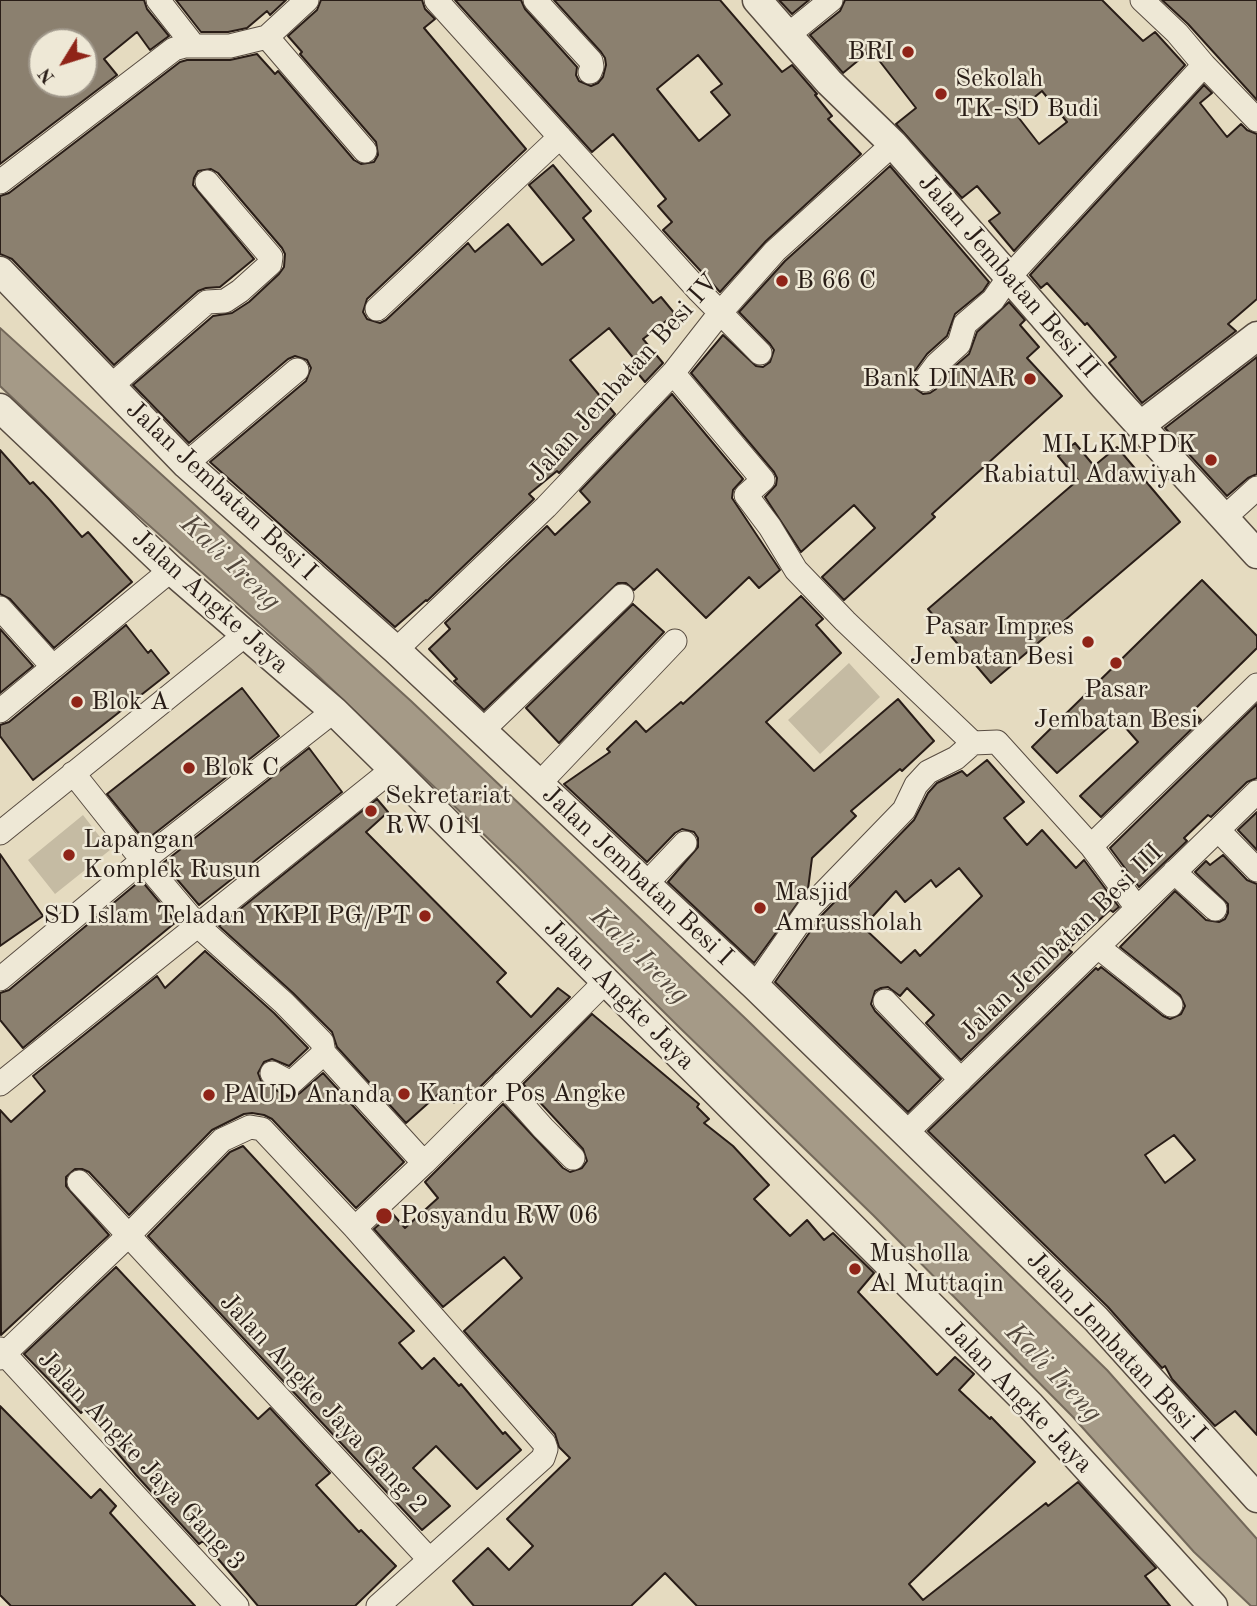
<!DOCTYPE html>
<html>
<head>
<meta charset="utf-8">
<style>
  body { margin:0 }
  #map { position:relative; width:1257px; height:1606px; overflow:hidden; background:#e5dbc0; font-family:"Old Standard TT",serif }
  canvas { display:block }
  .north { position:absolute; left:28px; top:28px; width:70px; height:70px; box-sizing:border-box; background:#eee8d6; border:2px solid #9f978a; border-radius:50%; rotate:232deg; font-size:19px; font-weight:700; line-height:28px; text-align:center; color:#291d17 }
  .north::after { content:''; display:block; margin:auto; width:24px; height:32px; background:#8f2418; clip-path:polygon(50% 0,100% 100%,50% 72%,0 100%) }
</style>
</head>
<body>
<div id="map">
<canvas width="1257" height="1606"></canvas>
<div class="north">N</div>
</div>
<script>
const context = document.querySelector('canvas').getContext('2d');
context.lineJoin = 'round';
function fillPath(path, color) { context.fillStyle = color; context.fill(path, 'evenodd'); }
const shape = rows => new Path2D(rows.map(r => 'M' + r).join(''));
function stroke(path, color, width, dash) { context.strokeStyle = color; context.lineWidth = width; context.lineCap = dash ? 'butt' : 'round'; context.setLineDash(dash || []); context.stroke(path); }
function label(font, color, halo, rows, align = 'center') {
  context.font = font + ' "Old Standard TT",serif'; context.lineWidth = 5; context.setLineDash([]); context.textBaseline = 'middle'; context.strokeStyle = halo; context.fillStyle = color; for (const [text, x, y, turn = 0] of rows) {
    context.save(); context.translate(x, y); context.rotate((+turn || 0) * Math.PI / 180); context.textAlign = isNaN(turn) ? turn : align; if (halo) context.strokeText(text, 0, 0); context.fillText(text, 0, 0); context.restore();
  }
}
fillPath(shape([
  [849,663,880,697,820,754,788,720],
  [83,815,110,850,55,894,28,860]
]), '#c5bba3');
const water = shape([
  [0,328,411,701,746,1019,1107,1370,1257,1539,1257,1606,1251,1606,1194,1552,1073,1417,873,1215,680,1028,518,867,313,671,116,496,0,386,0,328]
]);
fillPath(water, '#a59a87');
stroke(water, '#73685a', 2);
const building = shape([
  [0,0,144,0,147,9,169,36,150,50,137,32,104,59,117,75,0,164,0,0],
  [42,42,84,42,84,84,42,84,42,42],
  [176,0,286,0,270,15,267,11,247,28,228,32,201,32,176,0],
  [321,0,422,0,425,9,435,19,424,28,526,149,367,299,363,312,367,319,380,323,386,320,468,243,475,252,508,224,542,265,574,240,529,185,553,165,591,211,583,218,628,273,653,303,661,297,675,314,643,339,663,363,645,382,630,364,635,360,609,328,570,360,615,414,559,473,557,471,529,494,534,499,427,601,426,600,395,627,210,462,306,381,311,368,307,360,295,356,288,359,189,443,133,385,213,316,232,313,249,302,279,274,284,267,285,254,282,248,218,173,211,169,198,171,194,178,193,185,254,259,220,287,206,288,198,291,114,365,12,259,0,254,0,196,9,193,180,62,187,60,230,60,257,54,275,74,278,71,354,160,361,164,374,162,378,155,376,142,300,54,302,52,288,36,317,10,321,0],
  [455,0,521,0,525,9,577,67,576,75,579,81,591,86,598,83,603,77,606,65,605,58,601,52,554,0,720,0,782,72,792,65,817,94,815,95,832,116,828,119,861,154,766,241,720,292,663,230,672,222,658,206,666,199,613,134,592,152,455,0],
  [698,55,722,84,711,92,730,115,699,141,657,89,698,55],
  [779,0,809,0,792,14,779,0],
  [845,0,1102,0,1143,41,1155,32,1185,65,1014,251,989,221,1000,213,977,186,962,198,896,124,916,108,871,50,843,73,810,35,840,11,845,0],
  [1042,91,1067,122,1039,144,1015,113,1042,91],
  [1162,0,1257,0,1257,100,1188,24,1162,0],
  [1204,85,1212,93,1200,103,1227,137,1241,124,1247,130,1257,134,1257,299,1228,324,1236,331,1142,403,1109,363,1116,357,1087,323,1085,325,1047,283,1041,288,1030,275,1204,85],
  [890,166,989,282,983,291,955,314,947,336,927,354,914,372,911,379,912,386,923,394,930,393,936,389,947,373,969,354,977,332,1009,302,1025,320,1020,325,1039,347,1027,358,1062,396,932,514,935,517,844,600,822,577,875,528,854,505,801,552,765,497,776,485,777,478,774,472,691,373,723,335,756,366,763,367,770,362,774,350,770,344,739,312,785,261,890,166],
  [1257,357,1257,474,1248,478,1227,496,1165,428,1257,357],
  [672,394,743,479,733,490,732,498,780,570,759,588,749,577,706,618,657,569,634,590,626,583,618,583,484,710,454,681,457,679,429,649,450,629,445,623,547,526,555,535,590,502,580,491,672,394],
  [1075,443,1094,466,1117,447,1180,522,991,683,928,609,1078,480,1058,456,1075,443],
  [0,450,30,484,33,482,49,499,82,537,88,532,132,582,54,648,10,599,0,594,0,450],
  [1202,580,1257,636,1257,648,1193,711,1201,720,1101,817,1080,796,1138,742,1118,719,1057,773,1032,747,1202,580],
  [801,596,823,619,816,625,841,653,766,722,814,771,898,699,934,741,902,771,900,769,851,811,856,816,812,858,808,889,754,963,668,882,698,847,698,838,694,832,682,829,675,833,647,862,564,784,610,752,607,749,636,721,646,732,681,702,683,704,801,596],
  [633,604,664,632,559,743,526,708,633,604],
  [126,625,148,653,151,650,169,673,33,780,0,736,0,725,9,722,126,625],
  [0,629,33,666,0,693,0,629],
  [242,688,279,736,145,841,107,794,242,688],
  [1257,704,1257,778,1247,782,1211,817,1208,815,1184,838,1187,841,1139,887,1110,848,1257,704],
  [309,748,342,792,199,905,163,863,309,748],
  [987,760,1024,802,1004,818,1027,845,1042,830,1076,868,1084,860,1119,907,1113,912,1110,910,1068,949,1072,952,961,1060,926,1023,934,1015,907,988,900,996,888,987,881,988,875,991,871,1004,875,1011,941,1079,908,1112,775,982,821,916,914,820,928,793,937,783,962,771,967,776,987,760],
  [959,868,982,896,920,956,915,950,901,963,863,927,896,891,905,902,931,880,936,887,959,868],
  [377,799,388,812,366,832,506,973,497,982,531,1017,558,988,570,997,465,1102,461,1097,454,1103,443,1090,406,1123,337,1047,332,1032,293,993,219,926,377,799],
  [1257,812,1257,850,1238,830,1257,812],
  [0,854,43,916,0,946,0,854],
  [1223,855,1247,880,1257,884,1257,1435,1235,1411,1215,1426,1172,1379,1165,1366,1162,1368,1108,1307,928,1131,1096,968,1098,970,1101,967,1163,1016,1170,1019,1181,1014,1185,1006,1180,995,1120,947,1175,891,1206,920,1219,922,1225,919,1228,913,1228,904,1195,872,1206,861,1210,865,1223,855],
  [1174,1135,1195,1160,1165,1183,1145,1155,1174,1135],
  [141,880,176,922,23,1048,0,1020,0,993,9,990,141,880],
  [205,951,274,1013,308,1048,289,1066,272,1059,264,1062,258,1073,261,1081,284,1095,294,1097,300,1093,323,1073,404,1162,356,1208,272,1119,264,1115,252,1113,244,1114,212,1130,129,1215,89,1172,82,1169,75,1169,66,1177,66,1186,109,1235,1,1335,0,1110,11,1122,45,1091,33,1076,157,976,165,988,205,951],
  [592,1014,699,1104,697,1107,709,1119,704,1123,733,1146,769,1185,754,1199,790,1236,807,1220,824,1240,833,1233,874,1273,858,1292,937,1375,955,1357,974,1374,959,1390,990,1419,991,1417,1035,1462,909,1584,923,1600,1046,1503,1048,1506,1078,1482,1156,1568,1145,1576,1170,1606,697,1606,665,1573,631,1606,474,1606,453,1581,488,1548,509,1570,533,1546,507,1519,570,1458,559,1447,555,1434,464,1331,522,1278,504,1257,443,1307,374,1229,392,1213,405,1228,438,1198,425,1182,503,1104,563,1168,570,1172,582,1168,587,1161,583,1149,523,1084,592,1014],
  [243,1146,414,1331,399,1343,422,1369,434,1358,459,1386,461,1384,503,1434,505,1432,521,1450,477,1489,436,1446,413,1468,450,1506,422,1530,148,1236,230,1152,243,1146],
  [116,1267,258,1419,270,1408,330,1473,316,1485,359,1532,361,1530,396,1566,355,1606,258,1606,203,1541,199,1544,136,1475,105,1438,107,1436,84,1410,81,1413,24,1354,116,1267],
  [0,1406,91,1498,100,1489,116,1506,110,1513,195,1606,11,1606,0,1595,0,1406]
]);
fillPath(building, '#8b806f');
stroke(building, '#291d17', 2);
const minor = shape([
  [158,0,194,46],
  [436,0,699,291,760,353],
  [535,0,591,61,592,67,590,72],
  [788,35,831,0],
  [267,37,365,151],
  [1204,65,1257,120],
  [0,182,174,49,185,46,230,46,267,37,307,0],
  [377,309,560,137],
  [673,373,763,480,746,495,770,527,796,570,845,621,973,743,956,758,928,772,916,785,904,810,810,907,755,986],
  [925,380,937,364,959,344,965,324,993,300,1009,277,1204,65,1177,33,1142,0],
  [111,386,207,302,225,301,240,291,270,264,271,257,207,182],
  [186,464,297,370],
  [1224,518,1257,488],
  [0,608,53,667,0,711],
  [396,650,546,507,673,373,720,313,775,251,893,144],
  [53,667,171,570],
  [482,731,622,596],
  [973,743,997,742,1091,846,1137,908],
  [73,773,143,861,197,925,284,1003,322,1042,324,1053,424,1163],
  [539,784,675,641],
  [1218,830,1257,870],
  [0,833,245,635],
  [1091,846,1257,685],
  [1174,872,1215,909],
  [646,884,685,843],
  [1098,947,1171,1005],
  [0,979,132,869,334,711],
  [885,1001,961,1080],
  [272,1073,291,1083,324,1053],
  [503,1083,543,1128,573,1158],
  [0,1084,393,769],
  [906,1133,1257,792],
  [79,1182,429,1559],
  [355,1228,424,1163,606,981],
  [0,1349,237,1606],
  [0,1358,129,1235,222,1140,250,1127,262,1129,355,1228,544,1443,546,1449,543,1458,378,1606]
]);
const tertiary = shape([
  [757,0,829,82,893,144,1104,386,1257,554],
  [0,271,186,464,396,650,755,986,906,1133,1096,1319,1257,1498],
  [0,408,171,570,334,711,393,769,1030,1405,1213,1606],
  [1141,425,1257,336]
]);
stroke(minor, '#584c41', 25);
stroke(tertiary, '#584c41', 31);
stroke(minor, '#eee8d6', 23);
stroke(tertiary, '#eee8d6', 28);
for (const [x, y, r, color] of [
  [908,52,7,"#8f2418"],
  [941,94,7,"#8f2418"],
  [782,281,7,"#8f2418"],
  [1030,379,7,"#8f2418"],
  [1211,460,7,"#8f2418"],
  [1088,642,7,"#8f2418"],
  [1116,663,7,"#8f2418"],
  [77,702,7,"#8f2418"],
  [189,768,7,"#8f2418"],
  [371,811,7,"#8f2418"],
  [69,855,7,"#8f2418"],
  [760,908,7,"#8f2418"],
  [425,916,7,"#8f2418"],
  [404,1094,7,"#8f2418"],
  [209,1095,7,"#8f2418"],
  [384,1216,9,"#8f2418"],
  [855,1269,7,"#8f2418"]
]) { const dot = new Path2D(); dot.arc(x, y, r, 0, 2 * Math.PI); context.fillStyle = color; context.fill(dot); stroke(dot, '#eee8d6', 2.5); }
label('26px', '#291d17', '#eee8d6', [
  ["BRI",894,52,"right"],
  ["Sekolah",955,79],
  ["TK-SD Budi",955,109],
  ["B 66 C",796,281],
  ["Bank DINAR",1016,379,"right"],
  ["MI LKMPDK",1197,445,"right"],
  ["Rabiatul Adawiyah",1197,475,"right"],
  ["Pasar Impres",1074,627,"right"],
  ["Jembatan Besi",1074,657,"right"],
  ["Pasar",1116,690,"center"],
  ["Jembatan Besi",1116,720,"center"],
  ["Blok A",91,702],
  ["Blok C",203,768],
  ["Sekretariat",385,796],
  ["RW 011",385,826],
  ["Lapangan",83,840],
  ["Komplek Rusun",83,870],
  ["Masjid",774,893],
  ["Amrussholah",774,923],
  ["SD Islam Teladan YKPI PG/PT",411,916,"right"],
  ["Kantor Pos Angke",418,1094],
  ["PAUD Ananda",223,1095],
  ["Posyandu RW 06",400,1216],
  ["Musholla",869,1254],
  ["Al Muttaqin",869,1284]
], 'left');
label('26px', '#291d17', '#eee8d6', [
  ["Jalan Jembatan Besi II",1008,276,49],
  ["Jalan Jembatan Besi IV",624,378,-48],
  ["Jalan Jembatan Besi I",221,491,43],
  ["Jalan Angke Jaya",210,602,42],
  ["Jalan Jembatan Besi I",637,876,43],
  ["Jalan Jembatan Besi III",1062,943,-44],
  ["Jalan Angke Jaya",619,995,45],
  ["Jalan Jembatan Besi I",1116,1347,47],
  ["Jalan Angke Jaya",1018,1397,46],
  ["Jalan Angke Jaya Gang 2",323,1404,47],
  ["Jalan Angke Jaya Gang 3",141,1461,47]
]);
label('italic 28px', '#54493e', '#eee8d6', [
  ["Kali Ireng",230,563,43],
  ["Kali Ireng",639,956,44],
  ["Kali Ireng",1053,1373,46]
]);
</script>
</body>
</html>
